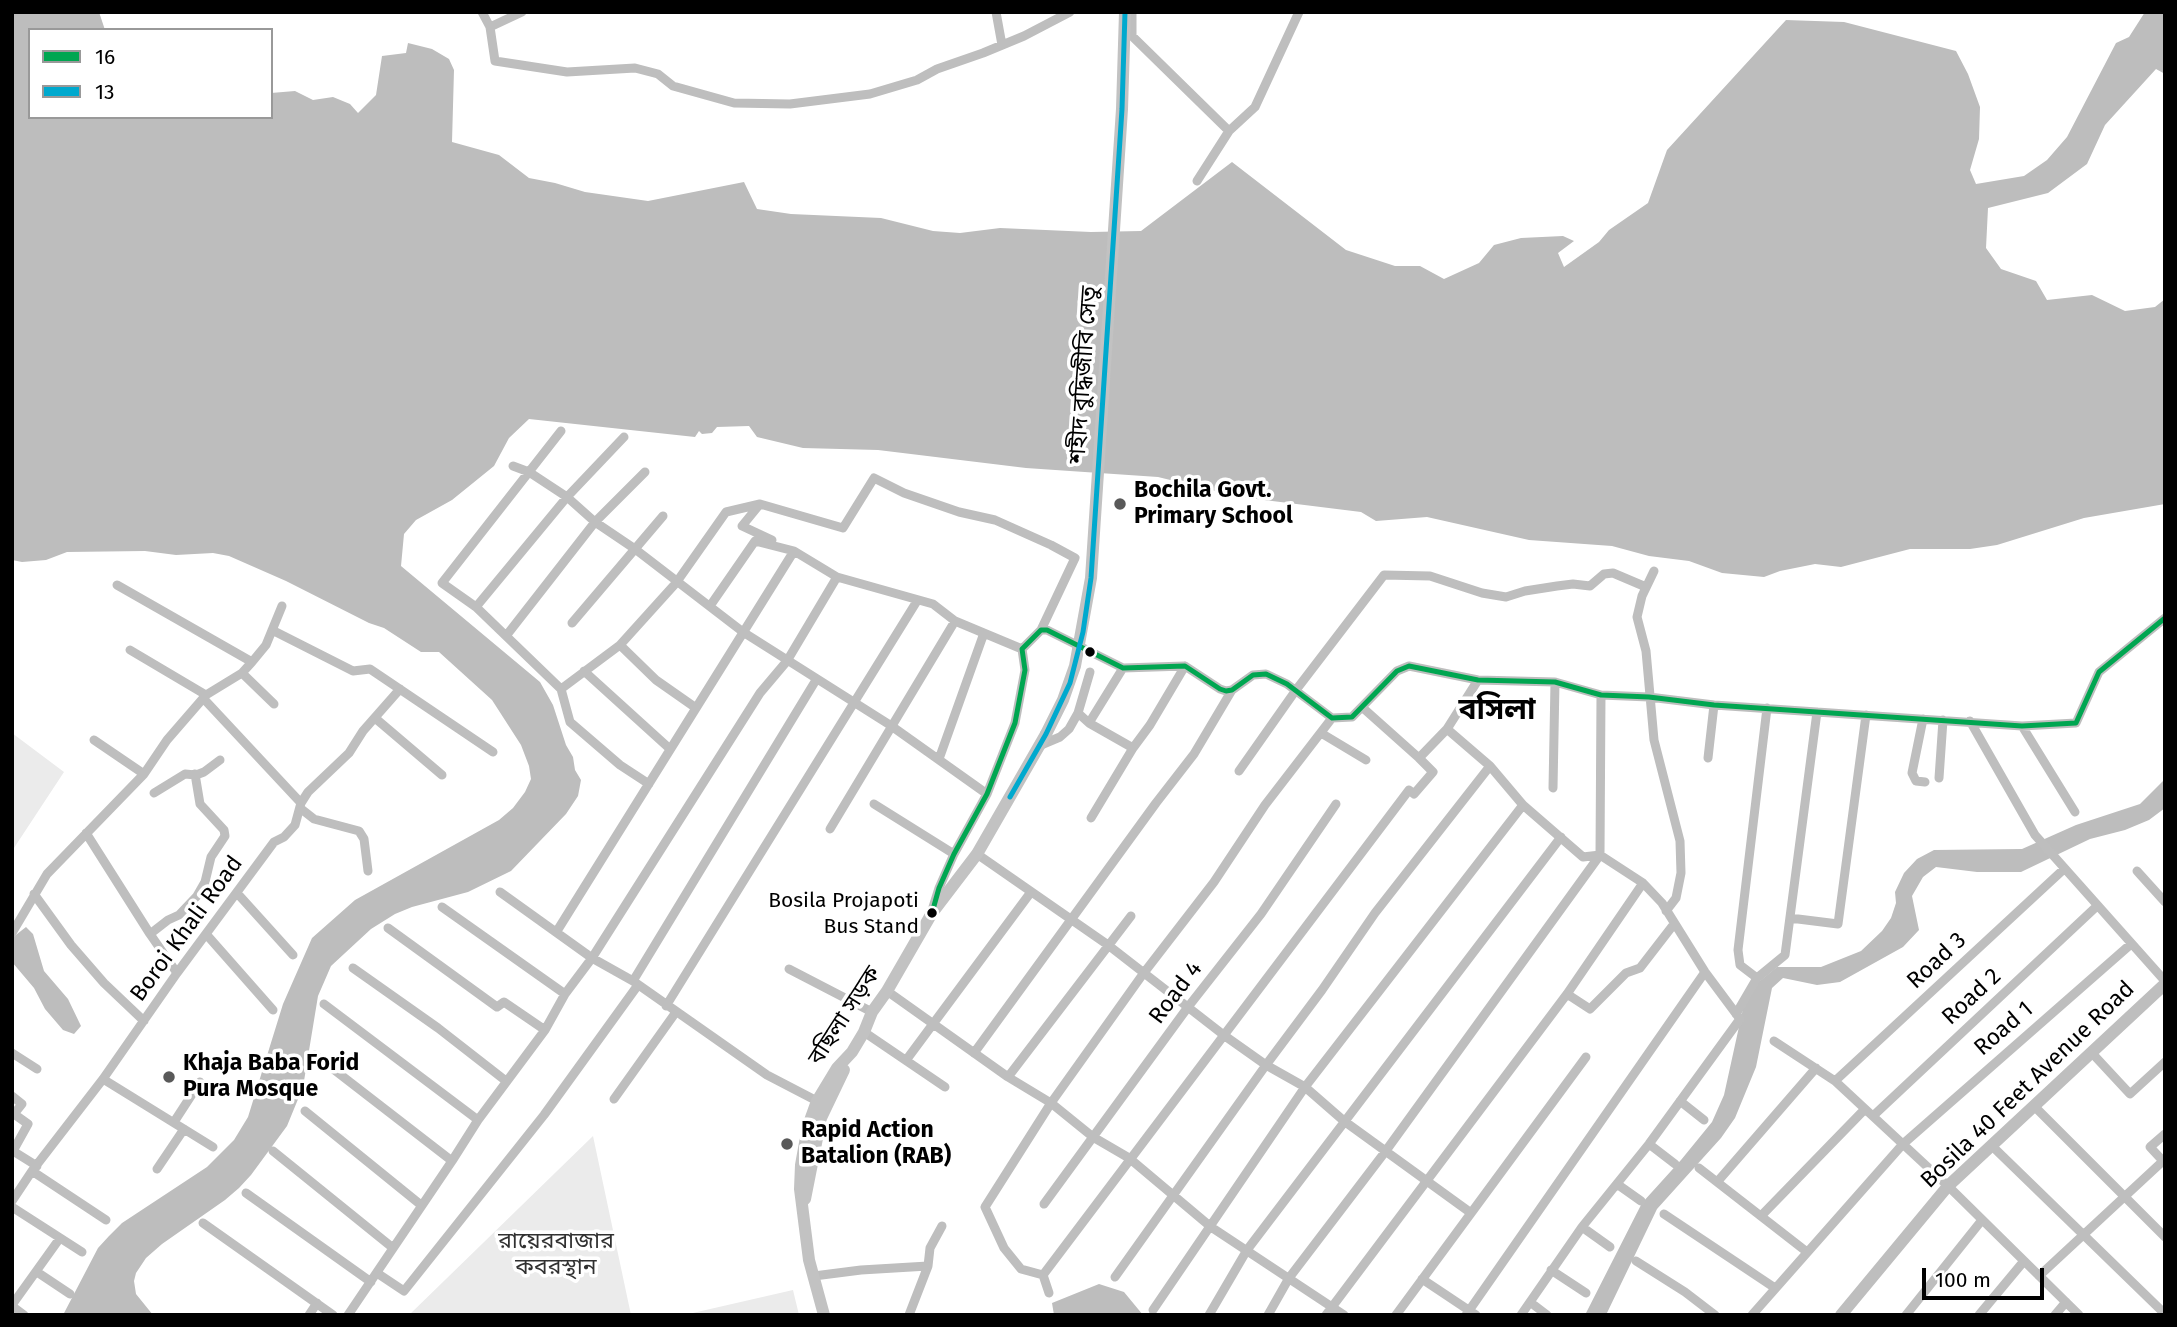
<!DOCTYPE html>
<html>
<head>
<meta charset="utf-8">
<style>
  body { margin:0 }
  #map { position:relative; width:2177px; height:1327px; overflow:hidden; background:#fff; font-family:"Fira Sans",sans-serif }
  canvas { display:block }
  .frame { position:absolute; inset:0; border:14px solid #000; pointer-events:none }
  .legend { position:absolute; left:28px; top:28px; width:245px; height:91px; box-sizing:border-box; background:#fff; border:2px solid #999; margin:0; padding:9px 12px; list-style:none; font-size:21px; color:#000 }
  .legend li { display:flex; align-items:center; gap:14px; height:35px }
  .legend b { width:35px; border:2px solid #999 }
  .scale { position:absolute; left:1922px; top:1268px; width:122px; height:32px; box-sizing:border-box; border:4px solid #000; border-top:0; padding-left:9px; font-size:21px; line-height:24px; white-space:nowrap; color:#000; -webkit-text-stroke:5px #fff; paint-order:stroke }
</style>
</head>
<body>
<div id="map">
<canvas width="2177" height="1327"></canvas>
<div class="frame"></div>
<ul class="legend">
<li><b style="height:9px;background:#00a651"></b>16</li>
<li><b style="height:9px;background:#00a9ce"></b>13</li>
</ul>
<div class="scale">100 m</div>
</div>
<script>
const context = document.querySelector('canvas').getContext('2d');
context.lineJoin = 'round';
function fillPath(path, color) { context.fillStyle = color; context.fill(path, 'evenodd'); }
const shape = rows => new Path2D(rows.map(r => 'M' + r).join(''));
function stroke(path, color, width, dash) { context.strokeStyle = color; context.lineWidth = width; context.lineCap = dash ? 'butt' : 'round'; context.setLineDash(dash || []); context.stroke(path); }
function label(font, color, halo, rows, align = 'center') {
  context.font = font + ' "Fira Sans","Noto Sans Bengali",sans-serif'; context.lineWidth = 7; context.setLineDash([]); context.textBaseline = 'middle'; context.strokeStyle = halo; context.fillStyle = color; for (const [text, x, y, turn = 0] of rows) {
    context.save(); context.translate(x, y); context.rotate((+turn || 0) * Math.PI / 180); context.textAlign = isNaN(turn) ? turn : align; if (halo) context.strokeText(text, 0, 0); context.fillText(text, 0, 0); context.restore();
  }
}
fillPath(shape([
  [12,733,64,772,12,851],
  [593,1136,631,1315,409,1315],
  [793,1290,799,1315,684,1315]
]), '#ebebeb');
fillPath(shape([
  [12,12,99,12,105,30,30,30,30,117,271,117,271,93,295,91,313,100,333,97,350,104,358,113,376,95,382,56,406,53,408,43,432,49,449,59,454,70,452,142,499,155,529,178,555,183,585,192,648,201,744,182,757,209,791,214,881,218,933,231,960,233,1000,228,1091,232,1141,231,1232,162,1346,250,1395,266,1420,266,1444,279,1479,263,1494,245,1521,238,1563,236,1574,241,1558,253,1564,267,1599,242,1609,230,1648,203,1667,150,1786,20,1844,22,1956,51,1968,74,1980,107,1979,139,1970,170,1976,184,2024,176,2047,160,2067,137,2116,43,2129,37,2145,12,2165,12,2165,74,2156,69,2105,125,2087,164,2048,193,1988,208,1986,248,2001,269,2036,281,2047,300,2092,295,2125,311,2155,307,2165,299,2165,504,2084,518,1997,545,1970,549,1910,549,1841,567,1815,564,1780,571,1764,577,1722,573,1689,561,1649,556,1612,546,1529,540,1427,517,1376,521,1361,512,1240,497,1158,477,1026,468,878,450,803,448,757,437,749,426,717,427,712,433,702,434,699,431,695,437,529,419,509,438,494,466,452,500,416,520,404,534,401,566,540,682,553,705,566,745,573,757,575,770,581,780,578,796,566,814,511,871,468,892,412,907,395,914,371,929,331,966,318,996,303,1087,287,1126,251,1175,239,1188,225,1200,162,1244,146,1258,136,1273,134,1281,136,1294,153,1315,63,1315,98,1248,109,1236,122,1223,207,1167,234,1140,248,1117,283,1004,312,938,355,900,499,820,513,808,525,792,531,779,529,766,521,745,492,700,439,652,421,652,384,628,369,623,286,581,229,556,213,553,176,555,145,551,67,552,46,560,22,562,12,560],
  [2165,779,2165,808,2149,820,2125,830,2090,839,2021,872,1977,872,1936,867,1923,877,1912,896,1919,930,1903,947,1840,982,1817,985,1783,978,1772,988,1756,1067,1735,1118,1721,1138,1657,1209,1606,1315,1585,1315,1642,1203,1681,1160,1712,1122,1724,1095,1744,1004,1755,985,1777,967,1821,967,1861,951,1882,931,1891,918,1896,903,1895,892,1904,873,1917,859,1934,850,2022,849,2076,825,2140,804],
  [26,927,33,934,44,971,68,999,81,1026,74,1034,63,1030,45,1009,34,988,12,962,12,938],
  [1099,1284,1124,1292,1143,1315,1054,1315,1052,1303]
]), '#bdbdbd');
stroke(shape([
  [482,12,490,27],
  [522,12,490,27,495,61,567,72,635,68,658,74,673,86,734,103,790,104,870,94,917,80,937,69,983,53,1024,36,1070,12],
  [996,12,1002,45],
  [1132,12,1132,36,1229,131],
  [1197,181,1229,131,1255,107,1299,12],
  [561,431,442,583,476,607,561,689,570,722,620,765,649,784],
  [513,466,529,472,567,497,595,522,635,549,743,632,890,725,987,794],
  [760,504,742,526,772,540],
  [1654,571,1642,596,1637,617,1646,651,1654,740,1680,841,1681,873,1676,898,1666,911],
  [117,585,252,662],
  [710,606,755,541,794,551,837,577,933,604,955,621,1022,649],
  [476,607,567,497,624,437],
  [572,623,663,516],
  [272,630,353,671,370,669,493,752],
  [506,636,595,522,645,472],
  [620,645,656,680,696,708],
  [130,650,206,695],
  [584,671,670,749],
  [1090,672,1078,713,1089,723,1133,748],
  [242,673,274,704],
  [561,689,620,645,676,583,726,512,760,504,843,528,874,478,904,493,959,512,995,520,1051,545,1075,558,1041,630],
  [203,698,301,803],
  [1363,708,1419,758,1447,729,1478,680],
  [375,718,442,775],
  [1923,719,1912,773,1916,781,1925,782],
  [1970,721,2035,835,2165,981],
  [1089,723,1123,668],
  [2022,726,2075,812],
  [1447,729,1490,766,1523,805,1583,857,1600,855,1643,883,1662,903,1705,972,1740,1019,1649,1144,1582,1227,1521,1315],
  [1321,733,1366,760],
  [94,740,144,774],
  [1041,745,1060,737,1069,729,1078,713],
  [1708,758,1714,705],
  [939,759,984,633],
  [1239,771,1296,690,1384,575,1430,576,1482,593,1506,597,1525,591,1557,586,1573,584,1590,586,1604,574,1613,573,1646,587],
  [1939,778,1943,720],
  [1553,788,1555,682],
  [154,793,185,774,196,775,204,772,220,760],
  [874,804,954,854],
  [300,808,314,819,359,831,364,839,368,871],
  [1091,818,1133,748,1150,725,1185,666],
  [830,829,955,621],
  [86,833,150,934,177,973],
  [977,854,1108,945,1225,1036,1266,1065,1305,1087,1344,1121,1471,1213],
  [2137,871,2165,902],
  [500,892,592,958,633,981,767,1075,817,1101],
  [237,893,293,955],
  [34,894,71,945,104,983,144,1021],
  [442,907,565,994],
  [933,907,939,888,954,854,987,794,1015,723,1025,670,1022,649,1041,630,1047,630,1123,668,1185,666,1220,689,1226,691,1232,690,1253,675,1266,674,1287,684,1332,718,1352,717,1397,671,1409,666,1478,680,1555,682,1601,695,1649,697,1714,705,2022,726,2076,723,2099,672,2165,618],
  [1790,918,1838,924,1866,715],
  [388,928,497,1007,504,1002,545,1030],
  [557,931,794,551],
  [12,933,47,874,144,774,167,740,206,695,242,673,252,662,266,645,282,606],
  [150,934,168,920,179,915,197,896,205,882,211,857,225,836,224,830,200,804,195,774],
  [206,934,273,1010],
  [353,968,438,1028,506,1081],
  [789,969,872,1012],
  [1757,978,1785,955,1817,712],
  [633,981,816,680],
  [887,991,1008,1077,1051,1103,1093,1137,1129,1158,1211,1227,1344,1315],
  [1567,994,1590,1009,1626,973,1640,968,1674,924],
  [324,1004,478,1120],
  [666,1006,917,601],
  [1736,1014,1757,978,1740,965,1738,950,1767,708],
  [864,1032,945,1087],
  [1774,1041,1835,1081,1948,1186,2079,1315],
  [2091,1052,2130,1094,2165,1062],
  [12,1053,37,1069],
  [974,1053,1156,803,1194,754,1232,690],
  [315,1055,452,1161],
  [907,1059,1031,892],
  [1008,1077,1131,916],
  [103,1079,213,1147],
  [1835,1081,2064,869],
  [12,1096,22,1104,14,1114,28,1124,13,1151,37,1166],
  [614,1099,676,1012],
  [1680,1101,1704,1120],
  [2034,1106,2165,1237],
  [305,1111,421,1205],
  [1873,1116,2097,906],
  [174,1122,200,1082],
  [1649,1144,1675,1164],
  [1991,1145,2165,1314],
  [273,1151,393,1248],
  [1699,1168,1807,1252],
  [157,1169,184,1129],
  [32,1171,106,1220],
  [1718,1181,1816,1068],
  [1617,1184,1641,1201],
  [246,1193,371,1282],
  [12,1201,32,1171,103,1079,177,973,274,842,284,837,295,825,301,803,308,792,349,753,363,731,400,689],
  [1044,1204,1188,1007,1261,914,1336,804],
  [12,1207,82,1252],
  [1664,1214,1775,1288],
  [1761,1216,1865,1109],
  [203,1223,333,1315],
  [1582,1227,1610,1247],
  [1636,1261,1685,1292,1715,1315],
  [1551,1270,1586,1293],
  [37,1272,70,1294],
  [377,1273,404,1291,544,1115,638,985],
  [1043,1275,1409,790,1414,794,1433,772,1419,758],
  [814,1276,861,1270,928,1266],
  [2039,1276,2163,1161,2150,1147,2165,1134],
  [1115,1277,1266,1065,1322,990,1375,913,1490,766],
  [1422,1279,1476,1315],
  [1049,1293,1043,1275,1021,1269,1004,1248,985,1207,1051,1103,1143,974,1214,882,1265,805,1332,718],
  [1530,1302,1547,1315],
  [12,1305,60,1238],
  [12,1306,24,1315],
  [1153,1310,1305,1087,1523,805],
  [309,1315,317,1303],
  [348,1315,452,1161,478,1120,545,1030,565,994,592,958,760,693,787,661,837,577],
  [909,1315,928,1266,930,1248,942,1226],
  [1209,1315,1247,1250,1561,837],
  [1268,1315,1289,1278,1385,1152,1600,855,1601,695],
  [1326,1315,1567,994,1643,883],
  [1396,1315,1586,1057],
  [1466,1315,1705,972],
  [1752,1315,1903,1144,2131,944],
  [1906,1315,1982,1220],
  [1979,1315,2024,1261],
  [2055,1315,2066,1302]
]), '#bebebe', 9);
stroke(shape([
  [1841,1315,1948,1186,2165,984]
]), '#bebebe', 12);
stroke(shape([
  [805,1199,821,1118,844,1070],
  [824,1315,809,1260,800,1189,801,1165,808,1126,817,1101,837,1068,852,1052,864,1032,872,1012,887,991,932,913,977,854,1046,734]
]), '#c2c2c2', 12);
stroke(shape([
  [1046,734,1063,700,1075,666,1091,578,1122,109,1125,12]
]), '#c2c2c2', 12);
stroke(shape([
  [932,913,939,888,954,854,987,794,1015,723,1025,670,1022,649,1041,630,1047,630,1123,668,1185,666,1220,689,1226,691,1232,690,1253,675,1266,674,1287,684,1332,718,1352,717,1397,671,1409,666,1478,680,1555,682,1601,695,1649,697,1714,705,2022,726,2076,723,2099,672,2165,618]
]), '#00a651', 5);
stroke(shape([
  [1010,797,1046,734,1070,683,1083,632,1091,578,1122,109,1125,12]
]), '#00a9ce', 5);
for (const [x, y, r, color] of [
  [1120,504,7,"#595959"],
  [1090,652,6,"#000"],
  [932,913,6,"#000"],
  [169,1077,7,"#595959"],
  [787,1144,7,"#595959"]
]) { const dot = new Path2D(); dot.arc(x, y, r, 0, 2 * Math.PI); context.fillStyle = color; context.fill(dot); stroke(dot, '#fff', 2.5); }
label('21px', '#000', '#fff', [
  ["Bosila Projapoti",919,901],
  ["Bus Stand",919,927]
], 'right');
label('23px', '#000', '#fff', [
  ["শহীদ বুদ্ধিজীবি সেতু",1084,375,-86],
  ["Boroi Khali Road",187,929,-54],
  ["Road 3",1937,961,-43],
  ["Road 4",1176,993,-53],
  ["Road 2",1972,997,-43],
  ["বছিলা সড়ক",845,1016,-57],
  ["Road 1",2004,1029,-41],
  ["Bosila 40 Feet Avenue Road",2028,1085,-44]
]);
label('bold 23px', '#000', '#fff', [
  ["Bochila Govt.",1134,491],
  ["Primary School",1134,517],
  ["Khaja Baba Forid",183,1064],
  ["Pura Mosque",183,1090],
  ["Rapid Action",801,1131],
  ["Batalion (RAB)",801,1157]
], 'left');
label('23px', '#313131', '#fff', [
  ["রায়েরবাজার",556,1242],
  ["কবরস্থান",556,1268]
]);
label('bold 30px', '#000', '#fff', [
  ["বসিলা",1497,711]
]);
</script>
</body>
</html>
